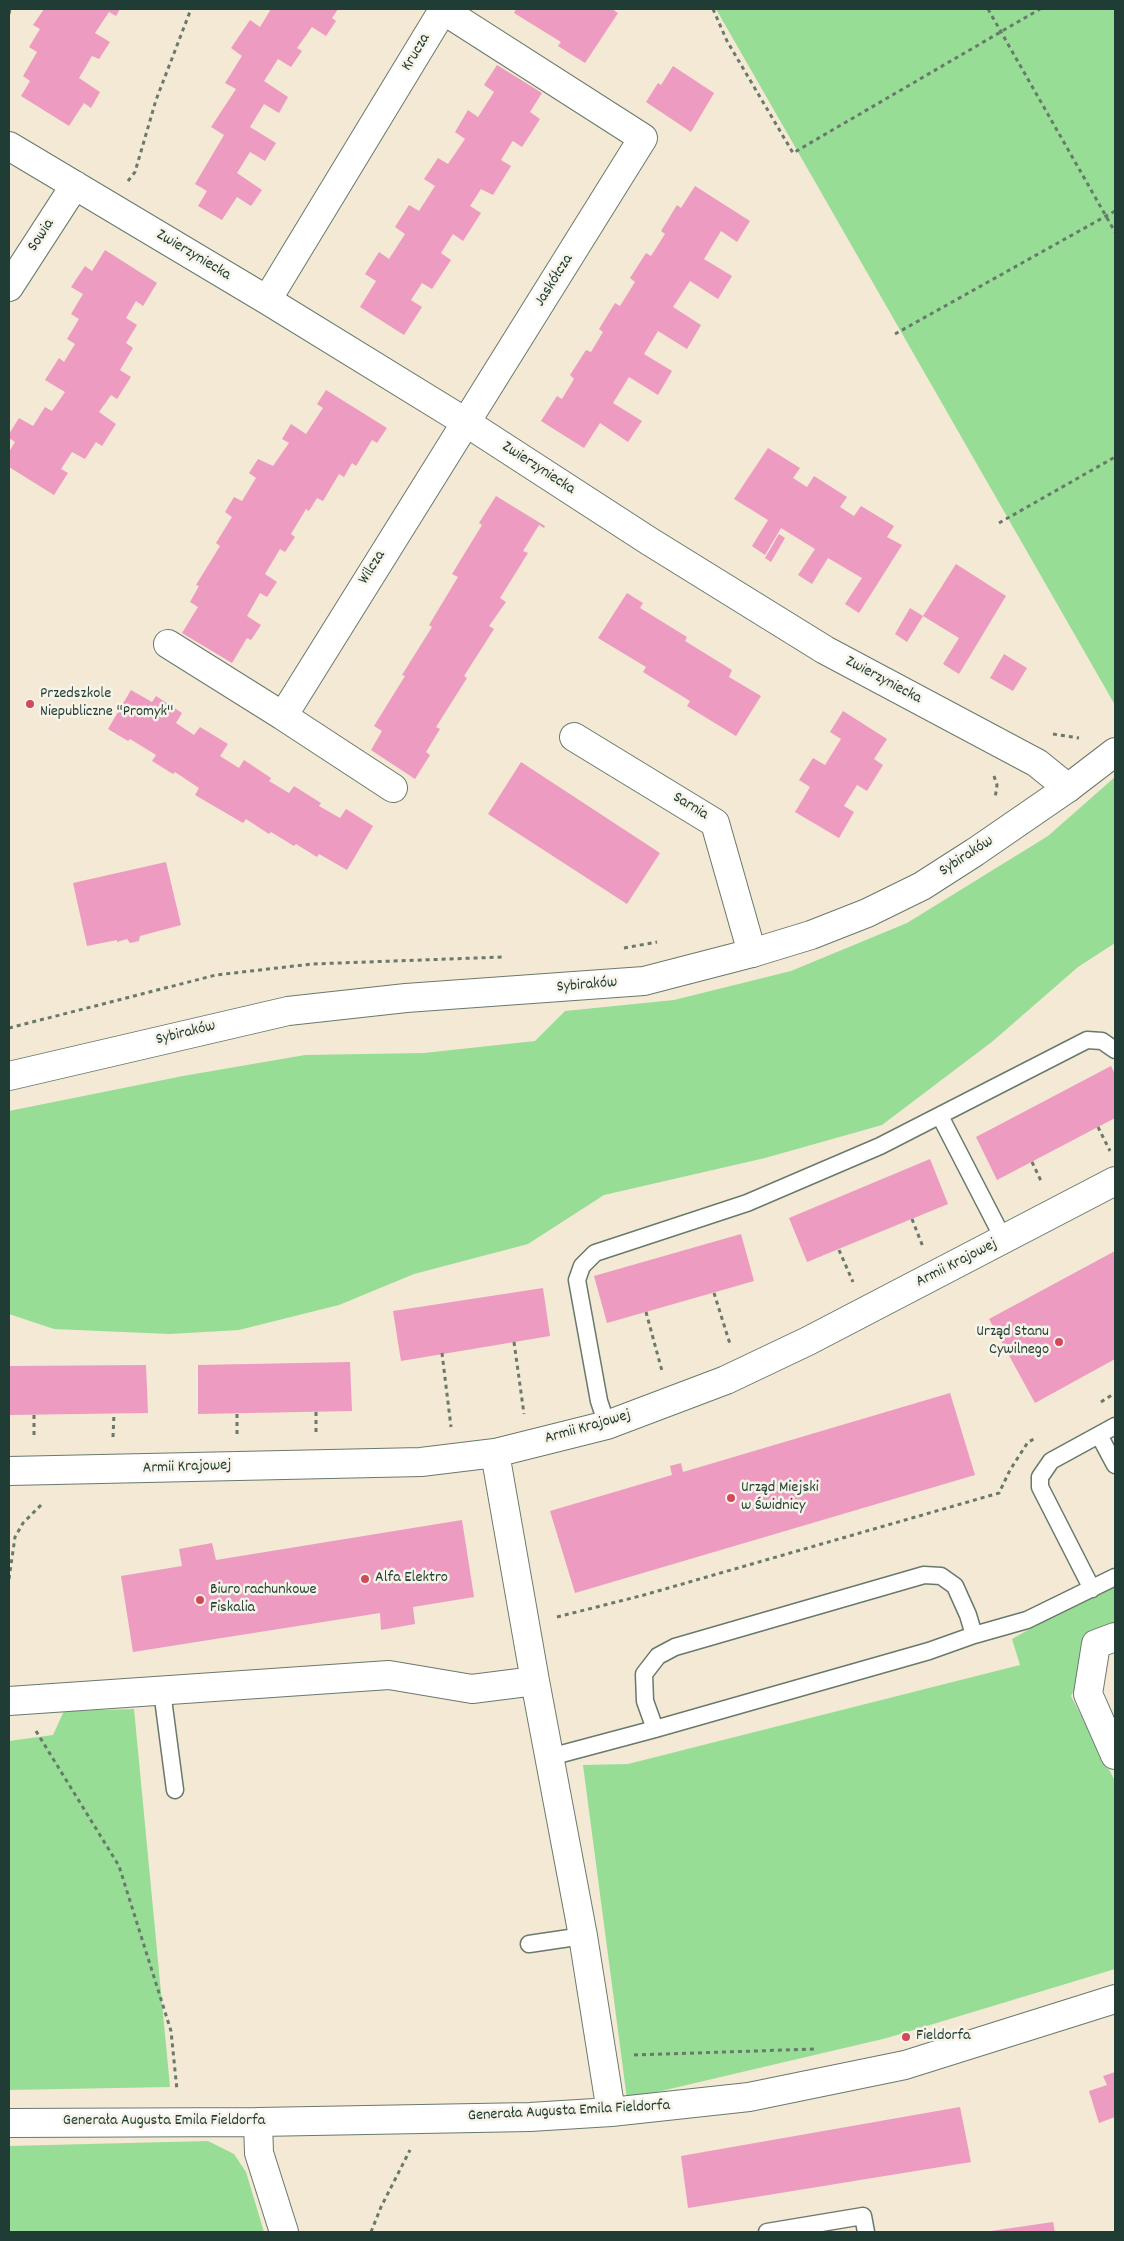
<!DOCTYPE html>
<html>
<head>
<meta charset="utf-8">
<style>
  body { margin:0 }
  #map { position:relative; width:1124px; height:2241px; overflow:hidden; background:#f3e9d4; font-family:Dekko,sans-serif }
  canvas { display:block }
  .frame { position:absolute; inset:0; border:10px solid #1f3d34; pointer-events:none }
</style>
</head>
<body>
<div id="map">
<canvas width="1124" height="2241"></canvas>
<div class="frame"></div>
</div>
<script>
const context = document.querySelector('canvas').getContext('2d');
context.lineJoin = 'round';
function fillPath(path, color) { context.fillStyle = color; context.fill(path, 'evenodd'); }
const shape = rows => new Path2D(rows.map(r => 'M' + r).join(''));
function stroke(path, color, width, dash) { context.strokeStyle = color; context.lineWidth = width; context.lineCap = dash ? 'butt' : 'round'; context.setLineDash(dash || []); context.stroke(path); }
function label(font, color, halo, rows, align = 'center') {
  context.font = font + ' Dekko,sans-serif'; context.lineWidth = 5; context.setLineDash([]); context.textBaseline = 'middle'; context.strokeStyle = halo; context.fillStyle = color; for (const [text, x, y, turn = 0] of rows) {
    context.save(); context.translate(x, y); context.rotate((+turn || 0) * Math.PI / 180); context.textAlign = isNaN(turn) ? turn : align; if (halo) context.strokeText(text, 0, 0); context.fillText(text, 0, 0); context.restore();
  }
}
fillPath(shape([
  [716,9,1115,9,1115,705],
  [1115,777,1115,943,1078,967,993,1041,882,1125,765,1158,604,1195,528,1244,414,1274,339,1305,239,1330,170,1334,54,1329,9,1314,9,1111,183,1076,305,1055,424,1053,535,1041,565,1011,674,1000,791,971,907,923,1048,836],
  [1115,1581,1115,1636,1096,1645,1071,1696,1115,1781,1115,1969,887,2038,627,2099,583,1765,628,1764,1020,1665,1012,1639],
  [134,1709,170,2087,9,2090,9,1741,53,1735,64,1711],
  [208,2141,234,2154,246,2172,264,2232,9,2232,9,2146]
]), '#97dd96');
fillPath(shape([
  [44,9,120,9,116,16,109,12,95,33,110,42,99,59,92,56,79,78,100,92,91,108,84,103,69,126,21,96,30,81,23,76,37,52,29,47,40,29,33,25],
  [271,9,338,9,332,18,336,21,326,36,312,27,297,48,302,51,291,67,278,59,264,81,288,97,279,113,264,104,250,127,276,143,265,161,250,152,237,173,262,190,251,206,237,197,222,220,198,206,207,191,195,184,224,135,211,127,236,89,225,83,242,56,231,48,250,20,260,27],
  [516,9,612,9,618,13,585,63,558,46,561,42,514,13],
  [497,65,542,93,530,112,540,119,522,147,513,141,512,142,501,160,511,166,493,195,481,189,470,206,481,213,463,241,453,234,441,253,451,260,432,289,422,283,411,300,422,307,404,335,360,307,376,281,365,274,379,252,389,259,405,234,395,227,409,205,419,211,435,186,424,179,438,158,448,164,465,139,455,132,468,110,478,117,494,92,484,85],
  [673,66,714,93,691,132,646,102,658,83,661,85],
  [695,186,750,221,737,242,721,231,704,259,732,276,718,299,690,281,673,307,701,325,687,349,658,331,644,354,672,371,658,395,629,377,613,403,642,421,628,442,600,423,584,448,541,421,557,396,562,399,574,379,570,375,586,350,591,352,603,332,599,329,615,303,620,306,635,282,630,278,646,253,651,256,665,234,661,231,677,205,681,208],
  [105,250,157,283,143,306,136,301,126,318,137,325,126,343,133,348,120,370,131,377,117,399,111,395,99,412,116,424,102,446,96,442,85,459,72,452,61,469,68,473,54,495,9,467,9,452,15,442,9,438,9,434,19,418,33,426,45,407,52,411,65,392,45,380,59,358,64,362,75,344,67,339,79,319,71,314,83,294,71,287,85,266,92,271],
  [326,390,387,428,377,443,372,440,356,466,352,463,344,477,339,474,323,501,317,498,309,511,306,509,291,534,295,537,285,552,280,549,265,574,277,582,267,597,260,593,247,616,261,625,251,640,247,638,232,663,182,633,198,607,190,602,199,586,196,585,220,546,216,543,232,517,225,512,234,497,242,501,256,478,249,473,258,459,273,466,289,443,282,439,291,424,306,434,323,408,317,404],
  [768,448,800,468,793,478,807,487,814,476,847,497,840,507,854,516,861,506,894,526,887,537,902,545,859,613,845,604,862,578,828,558,812,584,798,575,815,549,781,528,765,555,752,546,768,520,734,499],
  [496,496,545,526,544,528,539,525,523,551,528,553,500,598,506,602,489,626,494,629,464,676,467,678,436,727,440,729,426,752,430,755,415,779,371,750,382,731,374,726,405,676,402,675,432,627,429,625,458,577,452,574,482,525,479,523],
  [779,534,785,538,771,562,765,558],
  [956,564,1006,596,959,674,943,664,959,638,923,616,907,642,895,634,910,608,923,616],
  [627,593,643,603,640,608,687,637,685,641,732,670,729,677,761,696,736,736,687,706,690,701,643,672,646,667,598,638],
  [1004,654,1027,668,1013,691,990,678],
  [131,690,152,702,156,696,182,713,176,723,194,735,200,727,228,744,220,756,239,768,244,760,271,778,269,781,289,793,294,786,321,803,319,806,340,818,346,809,373,826,347,870,319,854,317,857,296,844,294,846,271,832,269,834,246,819,243,823,195,795,199,788,175,772,173,774,152,761,156,755,130,739,128,741,108,729],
  [843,711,887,739,874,759,883,765,867,791,857,785,844,806,854,812,839,838,795,812,810,787,799,780,813,758,825,765,841,739,830,732],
  [521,762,660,853,627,904,488,814],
  [166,862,181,925,140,936,139,941,130,943,127,939,117,942,117,940,87,946,73,883],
  [1111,1066,1115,1074,1115,1118,997,1180,976,1137],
  [930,1159,948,1204,807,1262,789,1218],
  [741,1234,754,1281,607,1323,594,1276],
  [1115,1251,1115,1359,1035,1403,989,1319],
  [543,1288,550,1336,401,1361,393,1311],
  [350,1362,352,1411,198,1414,198,1365],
  [146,1365,148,1413,9,1415,9,1366],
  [950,1393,975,1475,575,1593,550,1511,672,1475,670,1466,681,1463,683,1472],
  [462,1520,474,1597,413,1607,415,1624,381,1630,380,1613,133,1652,121,1576,182,1566,179,1549,212,1543,216,1560],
  [1115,2072,1115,2117,1099,2123,1089,2091,1107,2085,1103,2076],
  [960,2107,971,2162,688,2208,681,2156],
  [1053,2222,1055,2232,991,2232,991,2231]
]), '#ee9bc1');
const service = shape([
  [940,1116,1004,1240],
  [607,1425,599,1401,577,1280,582,1266,595,1253,747,1203,880,1146,1087,1040,1102,1041,1115,1050],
  [1099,1435,1115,1465],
  [1092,1589,1040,1487,1040,1477,1051,1461,1115,1426],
  [974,1635,1027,1620,1115,1577],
  [162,1691,175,1790],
  [550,1757,655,1729,929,1651,974,1635,968,1615,955,1586,941,1576,924,1575,675,1647,658,1656,644,1674,645,1701,655,1729],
  [529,1944,583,1936],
  [767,2232,863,2216,866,2232]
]);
const minor = shape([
  [9,146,267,300,467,423,649,541,825,650,1037,763,1068,788],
  [9,287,75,185],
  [267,300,443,10,643,138,283,716,393,788],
  [168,644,283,716],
  [574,737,715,823,752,953],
  [495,1453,535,1681,583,1936,611,2112],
  [9,1471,421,1462,495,1453,607,1425,726,1380,808,1341,1115,1181],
  [1115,1637,1096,1644,1088,1694,1115,1755],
  [9,1701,389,1675,472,1689,535,1681],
  [258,2122,259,2153,284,2232],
  [9,2123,258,2122,530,2117,611,2112,749,2097,905,2065,1115,1999]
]);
const tertiary = shape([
  [9,1076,288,1011,406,998,644,981,752,953,811,935,867,913,922,886,975,852,1068,788,1115,752]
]);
stroke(service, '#69796c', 19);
stroke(minor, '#69796c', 30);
stroke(tertiary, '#69796c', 30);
stroke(shape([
  [713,9,727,41,793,153,1040,9],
  [988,9,1115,232],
  [9,14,10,9],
  [128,181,135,172,156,100,191,9],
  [895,334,1115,211],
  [999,523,1115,457],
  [1053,734,1079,738],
  [994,776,997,785,995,799],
  [624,948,657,942],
  [9,1028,216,975,312,964,503,957],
  [1098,1127,1110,1151],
  [1032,1162,1042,1183],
  [912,1219,923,1247],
  [839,1250,853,1282],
  [714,1293,730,1344],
  [646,1312,662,1371],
  [514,1342,524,1414],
  [442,1353,451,1427],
  [1101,1402,1115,1393],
  [316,1412,316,1434],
  [34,1415,34,1438],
  [237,1434,237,1414],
  [113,1437,114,1414],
  [9,1579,15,1537,23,1523,43,1503],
  [557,1617,644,1595,999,1493,1010,1470,1028,1442,1034,1439],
  [36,1731,119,1866,171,2031,177,2090],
  [634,2055,815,2049],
  [371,2232,381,2207,410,2150]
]), '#69796c', 3, [4, 4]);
stroke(service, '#fff', 16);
stroke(minor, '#fff', 28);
stroke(tertiary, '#fff', 28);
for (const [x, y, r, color] of [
  [30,704,5,"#d1495b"],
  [1059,1342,5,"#d1495b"],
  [731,1498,5,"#d1495b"],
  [365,1579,5,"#d1495b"],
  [200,1600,5,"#d1495b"],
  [906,2037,5,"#d1495b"]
]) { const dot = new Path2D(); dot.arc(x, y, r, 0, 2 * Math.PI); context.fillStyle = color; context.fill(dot); stroke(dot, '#f7f3e8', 2); }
label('16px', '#1f3d34', '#f7f3e8', [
  ["Krucza",417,53,-59],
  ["Sowia",42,236,-57],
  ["Zwierzyniecka",193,256,31],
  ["Jaskółcza",555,281,-58],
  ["Zwierzyniecka",538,469,33],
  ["Wilcza",373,568,-58],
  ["Zwierzyniecka",883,681,28],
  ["Sarnia",690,807,31],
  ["Sybiraków",967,857,-33],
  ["Sybiraków",587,986,-5],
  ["Sybiraków",186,1034,-14],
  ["Armii Krajowej",957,1264,-27],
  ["Armii Krajowej",588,1428,-16],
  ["Armii Krajowej",187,1468,-2],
  ["Generała Augusta Emila Fieldorfa",569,2112,-3],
  ["Generała Augusta Emila Fieldorfa",164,2122]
]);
label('16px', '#1f3d34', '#f7f3e8', [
  ["Przedszkole",40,695],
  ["Niepubliczne ''Promyk''",40,713],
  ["Urząd Stanu",1049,1333,"right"],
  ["Cywilnego",1049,1351,"right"],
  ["Urząd Miejski",741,1489],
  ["w Świdnicy",741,1507],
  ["Alfa Elektro",375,1579],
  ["Biuro rachunkowe",210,1591],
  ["Fiskalia",210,1609],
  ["Fieldorfa",916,2037]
], 'left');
</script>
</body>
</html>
